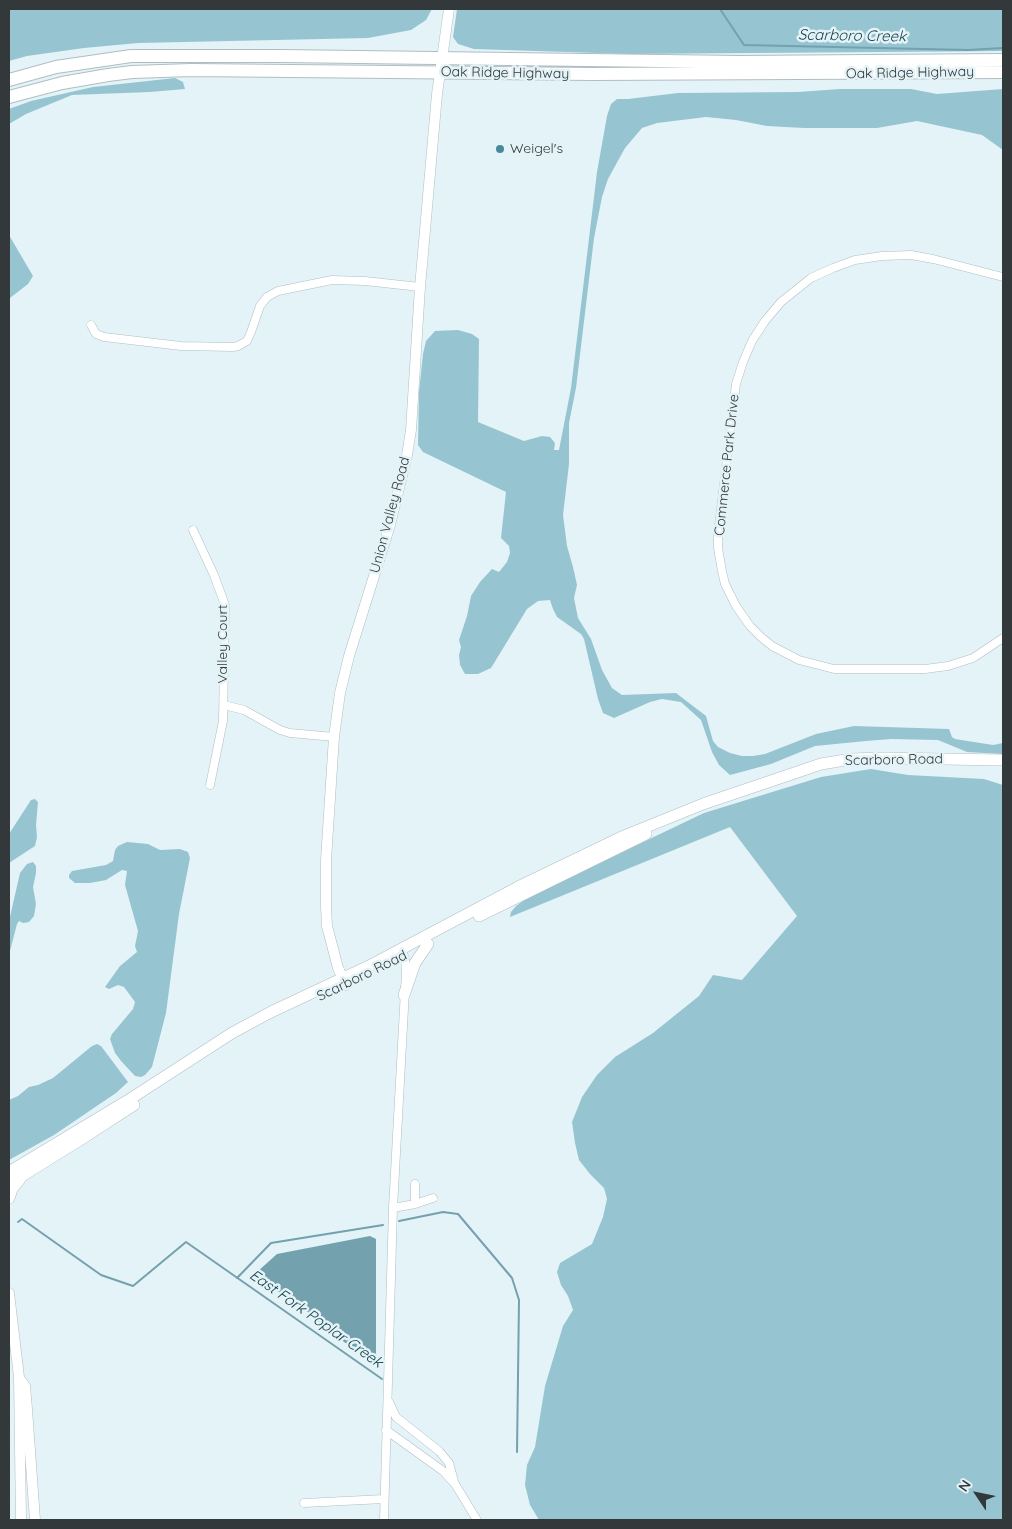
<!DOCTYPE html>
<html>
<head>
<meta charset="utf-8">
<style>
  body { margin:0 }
  #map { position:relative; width:1012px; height:1529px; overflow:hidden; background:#e4f3f7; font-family:Quicksand,sans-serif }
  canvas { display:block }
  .frame { position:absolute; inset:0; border:10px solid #33393b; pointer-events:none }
  .north { position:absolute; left:952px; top:1469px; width:50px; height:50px; -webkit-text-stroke:4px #e4f3f7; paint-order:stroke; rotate:304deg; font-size:14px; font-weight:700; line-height:20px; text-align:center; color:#33393b }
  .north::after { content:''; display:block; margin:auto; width:18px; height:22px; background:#33393b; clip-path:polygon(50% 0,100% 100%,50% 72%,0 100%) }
</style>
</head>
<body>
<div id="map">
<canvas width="1012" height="1529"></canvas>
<div class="frame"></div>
<div class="north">N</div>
</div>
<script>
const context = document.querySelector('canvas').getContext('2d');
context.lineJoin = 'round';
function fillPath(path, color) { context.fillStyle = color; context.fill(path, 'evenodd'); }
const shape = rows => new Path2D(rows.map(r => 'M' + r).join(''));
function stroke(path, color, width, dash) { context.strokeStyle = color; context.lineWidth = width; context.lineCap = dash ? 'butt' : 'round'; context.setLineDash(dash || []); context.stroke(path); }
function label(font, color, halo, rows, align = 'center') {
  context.font = font + ' Quicksand,sans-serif'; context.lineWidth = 5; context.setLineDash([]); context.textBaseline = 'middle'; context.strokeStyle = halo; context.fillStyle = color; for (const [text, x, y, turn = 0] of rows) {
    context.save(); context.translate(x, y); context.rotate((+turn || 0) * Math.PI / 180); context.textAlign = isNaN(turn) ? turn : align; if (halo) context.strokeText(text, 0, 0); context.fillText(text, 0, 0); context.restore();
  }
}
fillPath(shape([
  [9,9,432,9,426,20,411,30,368,38,138,43,84,48,27,56,9,61],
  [457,9,1003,9,1003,51,628,54,474,49,458,44,453,37],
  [175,78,183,82,185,89,150,92,72,95,26,114,9,124,9,109,31,101,93,87],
  [840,89,911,89,937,94,1003,89,1003,150,982,135,917,121,877,128,804,128,767,126,736,120,706,117,657,123,642,128,625,148,608,179,602,197,594,238,576,388,569,423,569,464,563,515,567,546,573,567,577,585,574,598,578,618,591,639,602,670,612,688,622,695,676,693,706,716,713,741,718,747,730,753,742,756,753,756,765,754,816,734,854,726,949,729,952,737,955,739,993,745,1003,743,1003,754,967,752,938,740,891,739,866,741,815,746,771,764,730,775,719,765,712,752,701,720,681,702,662,699,650,702,614,718,603,713,598,699,584,639,581,634,557,617,553,609,550,600,538,601,527,609,491,668,478,674,465,674,460,665,459,655,461,647,459,640,467,616,471,596,480,582,492,569,499,572,507,562,510,553,509,546,501,538,506,492,423,452,418,445,419,392,423,354,426,341,435,331,458,330,472,334,479,339,478,422,524,441,542,436,550,437,555,443,554,450,559,450,571,388,597,172,607,116,611,104,617,99,628,99,678,93,798,92],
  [9,235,33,276,28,284,10,298,9,296],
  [871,769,908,775,984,779,1003,785,1003,1520,539,1520,530,1505,525,1485,527,1465,535,1447,545,1386,563,1326,573,1310,568,1296,561,1285,557,1272,560,1263,592,1244,603,1217,607,1199,604,1188,590,1174,579,1160,575,1143,572,1122,582,1097,597,1075,615,1057,653,1033,699,996,713,975,742,980,797,916,730,827,510,917,511,912,516,906,523,901,551,886,704,813,821,777],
  [35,799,38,802,36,825,37,837,35,846,9,863,9,834,31,800],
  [127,842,148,844,160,850,180,849,188,852,190,858,179,914,166,1013,152,1067,145,1075,141,1077,135,1076,121,1061,115,1053,110,1039,112,1034,133,1009,135,1002,124,987,118,985,109,989,105,987,120,966,137,952,135,946,138,931,125,885,127,871,122,870,106,880,90,883,75,883,69,878,69,875,72,871,106,865,113,861,115,850,118,846],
  [33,862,36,866,36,873,33,887,36,904,34,916,29,922,23,923,19,921,17,924,9,955,9,921,20,873,27,864],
  [97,1044,101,1046,128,1082,116,1093,54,1135,9,1160,9,1100,18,1096,29,1087,38,1085,53,1078,92,1046]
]), '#96c5d1');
fillPath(shape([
  [370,1236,376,1239,376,1357,375,1361,372,1363,315,1320,316,1319,309,1313,264,1282,259,1276,257,1272,277,1254]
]), '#73a1ae');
stroke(shape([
  [720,9,744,45,968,50,1003,48],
  [399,1221,443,1212,458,1214,512,1278,519,1300,517,1452],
  [18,1222,22,1219,101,1275,133,1286,186,1242,382,1379],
  [237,1278,271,1243,383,1225]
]), '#73a1ae', 2);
const minor = shape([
  [1003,277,933,259,911,255,882,256,855,260,833,268,811,278,781,302,765,321,752,341,743,362,736,384,718,534,718,548,722,571,725,584,736,606,750,626,761,637,772,646,799,660,834,669,925,669,948,666,973,658,1003,638],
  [91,325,96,334,104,337,181,346,233,347,238,346,247,341,251,332,260,306,267,297,278,291,332,280,365,281,420,287],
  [193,530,214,575,225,605,223,721,210,785],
  [224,705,244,710,280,730,290,733,334,737],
  [415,1204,415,1184],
  [393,1208,415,1204,433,1198],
  [389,1402,396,1417,439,1451,449,1463,454,1481],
  [386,1430,443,1471,455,1484,477,1520],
  [304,1503,384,1499],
  [384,1520,393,1208,406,972,405,960,402,949]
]);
const tertiary = shape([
  [346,985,338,968,327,926,326,907,326,860,334,737,340,693,349,656,390,525,407,455,411,430,420,287,437,94,449,9],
  [9,1293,19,1377,21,1520],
  [19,1378,25,1386,27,1409,35,1520]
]);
const secondary = shape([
  [479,916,646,834],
  [404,995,415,963,428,944],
  [9,1172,127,1101,232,1033,271,1012,369,966,518,887,624,836,703,804,821,764,851,759,883,758,1003,760],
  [9,1184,83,1138,134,1105],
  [9,1198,12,1189,20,1179]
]);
const trunk = shape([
  [9,80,56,67,131,56,282,56,739,62,1003,60],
  [9,97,62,83,108,75,132,72,191,70,592,74,1003,72]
]);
stroke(minor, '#b0bec2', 9);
stroke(tertiary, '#b0bec2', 11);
stroke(secondary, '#b0bec2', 12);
stroke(trunk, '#b0bec2', 14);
stroke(minor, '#fff', 8);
stroke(tertiary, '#fff', 10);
stroke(secondary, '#fff', 11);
stroke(trunk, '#fff', 12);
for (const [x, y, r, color] of [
  [500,149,5,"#47899a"]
]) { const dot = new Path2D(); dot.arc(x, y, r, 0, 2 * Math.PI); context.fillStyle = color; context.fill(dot); stroke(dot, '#e4f3f7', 2); }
label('14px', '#33393b', '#e4f3f7', [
  ["Oak Ridge Highway",505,73,1],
  ["Oak Ridge Highway",910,73,-1],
  ["Commerce Park Drive",727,465,-84],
  ["Union Valley Road",390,515,-75],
  ["Valley Court",223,644,-90],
  ["Scarboro Road",894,760,-1],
  ["Scarboro Road",362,976,-26]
]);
label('14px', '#33393b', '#e4f3f7', [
  ["Weigel's",510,149]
], 'left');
label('italic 15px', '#17424c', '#e4f3f7', [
  ["Scarboro Creek",852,36,1],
  ["East Fork Poplar Creek",316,1319,35]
]);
</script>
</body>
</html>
